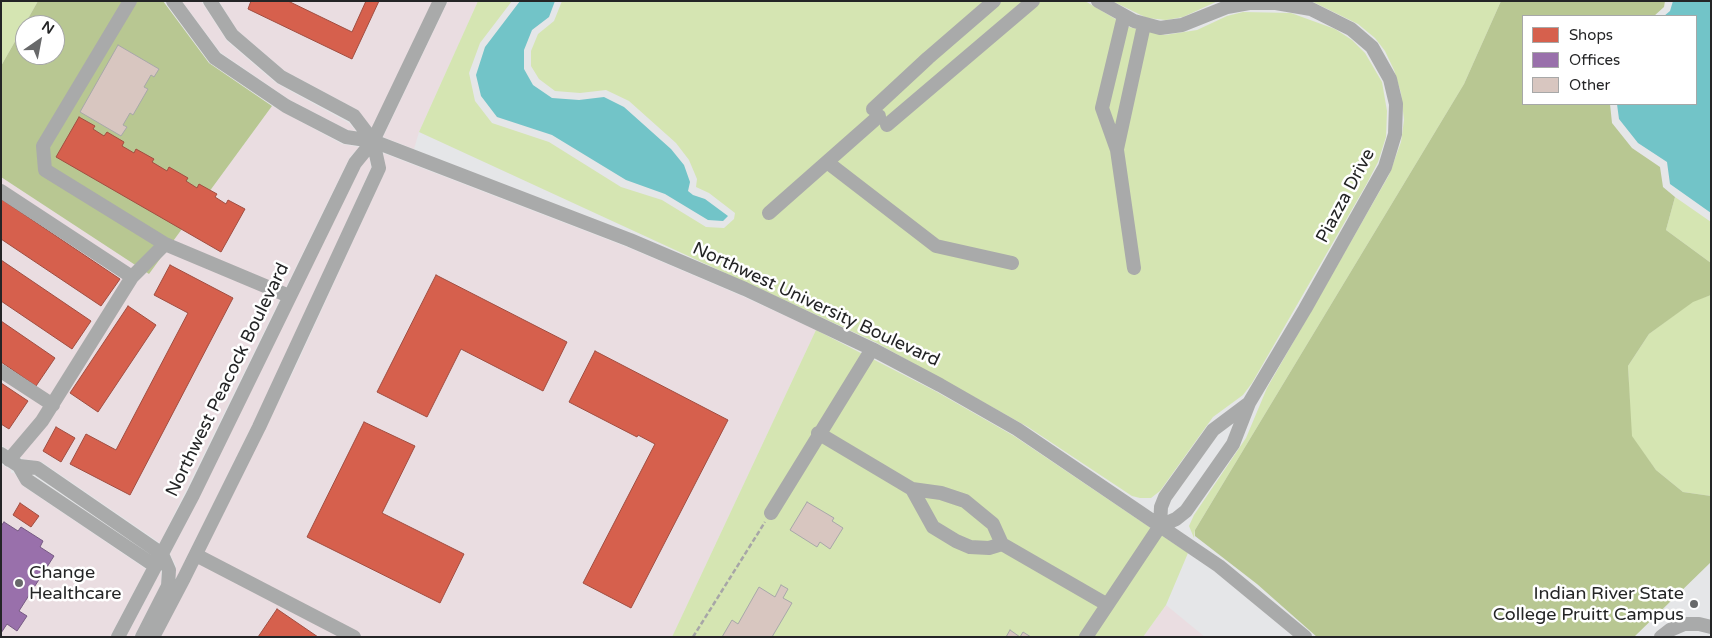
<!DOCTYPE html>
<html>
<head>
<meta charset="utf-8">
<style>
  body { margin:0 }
  #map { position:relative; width:1712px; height:638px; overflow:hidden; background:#e5e6e8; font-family:"Varela Round",sans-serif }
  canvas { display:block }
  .frame { position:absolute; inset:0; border:2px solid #242526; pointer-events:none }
  .legend { position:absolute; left:1522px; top:15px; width:175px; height:90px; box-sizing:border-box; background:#fff; border:1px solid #a7a8a8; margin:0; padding:6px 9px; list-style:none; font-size:15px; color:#242526 }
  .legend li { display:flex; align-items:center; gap:10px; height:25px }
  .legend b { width:25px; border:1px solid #a7a8a8 }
  .north { position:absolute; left:15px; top:15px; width:50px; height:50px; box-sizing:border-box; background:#fff; border:1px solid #a7a8a8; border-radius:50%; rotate:33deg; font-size:14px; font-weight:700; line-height:20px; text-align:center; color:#242526 }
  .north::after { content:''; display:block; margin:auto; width:18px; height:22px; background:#68696a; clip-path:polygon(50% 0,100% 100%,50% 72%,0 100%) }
</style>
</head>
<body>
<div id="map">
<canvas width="1712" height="638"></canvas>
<div class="frame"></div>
<ul class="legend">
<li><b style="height:14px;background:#d6604d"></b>Shops</li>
<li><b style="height:14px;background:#9970ab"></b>Offices</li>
<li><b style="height:14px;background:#d8c6c0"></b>Other</li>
</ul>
<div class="north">N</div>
</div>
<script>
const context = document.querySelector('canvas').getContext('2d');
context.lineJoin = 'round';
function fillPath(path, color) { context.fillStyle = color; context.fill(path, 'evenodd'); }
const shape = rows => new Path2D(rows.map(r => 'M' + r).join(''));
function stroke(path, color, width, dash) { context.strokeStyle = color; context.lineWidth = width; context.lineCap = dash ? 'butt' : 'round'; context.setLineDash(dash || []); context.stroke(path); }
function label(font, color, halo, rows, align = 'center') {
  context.font = font + ' "Varela Round",sans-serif'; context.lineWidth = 5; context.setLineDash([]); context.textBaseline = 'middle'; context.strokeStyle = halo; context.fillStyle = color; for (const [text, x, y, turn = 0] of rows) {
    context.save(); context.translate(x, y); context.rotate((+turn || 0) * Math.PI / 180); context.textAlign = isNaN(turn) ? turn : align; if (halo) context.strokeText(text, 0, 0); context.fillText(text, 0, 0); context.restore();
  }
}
fillPath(shape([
  [182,1,201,1,227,41,276,83,349,123,356,131,348,130,290,100,220,52],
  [219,1,433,1,372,128,358,110,285,71,237,30],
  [448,1,478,1,419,132,414,149,383,137],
  [272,106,342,144,359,147,350,157,160,543,42,462,23,459,1,445,1,177,149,274],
  [383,153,627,247,742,296,816,330,672,637,160,637,190,581,294,370,385,171],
  [369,156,371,168,282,365,175,581,176,566,170,554,362,164],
  [1,464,11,470,11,473,14,473,23,486,146,569,110,637,1,637],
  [161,570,161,584,152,603,134,637,126,637],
  [1166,605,1205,637,1143,637]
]), '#eadde1');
fillPath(shape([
  [1,1,38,1,1,66],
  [478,1,512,1,480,43,469,73,475,101,492,123,549,142,621,187,662,200,706,227,724,228,734,219,735,213,709,193,696,187,697,179,689,160,676,143,629,101,606,90,580,93,555,91,539,79,531,66,531,51,538,34,554,21,562,1,1085,1,1129,27,1165,35,1197,30,1227,16,1243,12,1291,13,1335,29,1352,40,1365,53,1382,82,1387,111,1386,137,1378,162,1366,185,1252,383,1243,395,1213,417,1160,491,1151,498,1140,498,1132,496,1028,427,875,342,419,132],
  [1112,1,1218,1,1183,17,1166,20,1147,18],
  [1311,1,1501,1,1464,84,1195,530,1194,538,1189,526,1194,515,1246,438,1267,388,1389,175,1401,142,1404,120,1401,93,1394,70,1385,51,1375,38,1358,24],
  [1675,197,1711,222,1711,263,1666,230],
  [1711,295,1711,496,1683,492,1656,470,1631,436,1628,366,1649,334,1693,301],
  [816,330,937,392,1014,436,1188,553,1166,605,1143,637,672,637]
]), '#d5e5b2');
fillPath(shape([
  [38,1,163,1,209,63,272,106,149,274,1,177,1,66],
  [25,25,55,25,55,55,25,55],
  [1501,1,1665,1,1664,7,1654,16,1523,16,1523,104,1610,104,1612,123,1632,148,1660,167,1663,187,1675,197,1666,230,1711,263,1711,295,1693,302,1649,334,1628,366,1632,436,1656,470,1683,492,1711,496,1711,562,1634,637,1317,637,1257,584,1195,536,1195,530,1464,84]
]), '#b8c792');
fillPath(shape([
  [520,1,555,1,549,17,532,30,524,50,524,69,533,85,552,98,579,100,604,97,624,107,671,149,684,165,690,182,688,191,693,195,705,199,728,216,723,221,708,220,665,194,626,180,552,135,497,117,481,96,476,75,485,47],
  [1673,1,1711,1,1711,213,1670,184,1667,162,1638,143,1619,119,1617,104,1696,104,1696,16,1664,16,1670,11]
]), '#72c4c8');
const shops = shape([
  [251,1,288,1,352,32,366,1,379,1,352,59,248,9,251,1],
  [79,117,95,126,93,129,104,136,107,132,124,142,122,146,134,153,136,149,154,159,152,162,167,171,169,167,188,178,186,181,197,188,199,184,217,194,215,197,226,204,228,200,245,209,221,252,56,157,79,117],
  [1,199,120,279,101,306,1,239,1,199],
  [1,260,91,321,72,349,1,301,1,260],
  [170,265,233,298,130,495,70,464,86,434,116,450,188,313,154,295,170,265],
  [436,275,567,342,543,391,461,349,427,417,377,392,436,275],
  [128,306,156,325,98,412,70,393,128,306],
  [1,321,55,358,36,386,1,362,1,321],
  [595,351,728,420,631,608,583,583,655,444,638,435,637,437,569,402,595,351],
  [1,383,28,401,9,429,1,424,1,383],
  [364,422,415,446,382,513,464,554,440,603,307,537,364,422],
  [56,427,75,438,61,462,43,451,56,427],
  [20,503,39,516,31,527,13,515,20,503],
  [277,609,318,637,258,637,277,609]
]);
fillPath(shops, '#d6604d');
stroke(shops, '#a14e41', 1);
const offices = shape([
  [4,522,18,531,21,527,43,541,40,547,54,556,19,611,27,616,17,631,7,624,1,633,1,526,4,522]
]);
fillPath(offices, '#9970ab');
stroke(offices, '#765a83', 1);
const building = shape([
  [118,45,159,69,154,77,151,75,144,87,148,89,133,115,130,113,123,125,127,127,121,136,80,112,118,45],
  [807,502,834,518,832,521,843,528,830,549,820,542,817,547,790,530,807,502],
  [781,585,788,589,783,598,792,603,772,637,722,637,732,620,738,624,759,587,775,597,781,585],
  [1010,630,1020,637,1023,632,1031,637,1006,637,1010,630]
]);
fillPath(building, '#d8c6c0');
stroke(building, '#a8a8a9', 1);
stroke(shape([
  [693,637,765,522]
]), '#a7a6a7', 2.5, [5, 2.5]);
stroke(shape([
  [130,1,43,146,45,170,165,244],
  [173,1,215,58,286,106,346,137,373,141,630,240,745,289,872,349,940,385,1017,429,1219,566,1305,637],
  [1098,1,1134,21,1160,28,1182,25,1227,7,1249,3,1276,3,1311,9,1351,29,1372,47,1390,79,1396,104,1395,134,1385,167,1305,309,1249,403,1233,444,1186,511,1176,519,1160,526],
  [1124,16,1102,108,1117,150,1134,268],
  [873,109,928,58,994,1],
  [887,125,1033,1],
  [1117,149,1144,25],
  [827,162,936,246,1012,263],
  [1,191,132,277],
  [769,213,879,116],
  [1,371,53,405],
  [818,433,912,489,941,493,965,501,993,524,1002,544,989,548,970,547,956,541,933,527,912,489],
  [1,454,19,466,27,480,155,566],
  [9,460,42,421,132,277,165,244,289,296],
  [19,466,37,468,162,554,169,570,168,586,142,637],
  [771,513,872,349],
  [1002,544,1106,604],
  [196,555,354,637],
  [118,637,193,495,355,163,373,141,440,1],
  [153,637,184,578,259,427,379,168,373,141,354,116,281,77,232,35,210,1],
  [1086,637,1160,526,1161,507,1165,497,1213,430,1249,403],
  [1661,637,1670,630,1684,624,1699,624,1711,627]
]), '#a9aaaa', 14);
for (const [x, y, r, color] of [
  [19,583,5,"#68696a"],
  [1694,604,5,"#68696a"]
]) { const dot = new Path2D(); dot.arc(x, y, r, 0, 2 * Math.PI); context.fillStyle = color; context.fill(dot); stroke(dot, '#fff', 2); }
label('18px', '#242526', '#fff', [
  ["Piazza Drive",1346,196,-62],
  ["Northwest University Boulevard",816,305,25],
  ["Northwest Peacock Boulevard",228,380,-64]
]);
label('18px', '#242526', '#fff', [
  ["Change",29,573],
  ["Healthcare",29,594],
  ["Indian River State",1684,594,"right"],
  ["College Pruitt Campus",1684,615,"right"]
], 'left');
</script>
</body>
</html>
